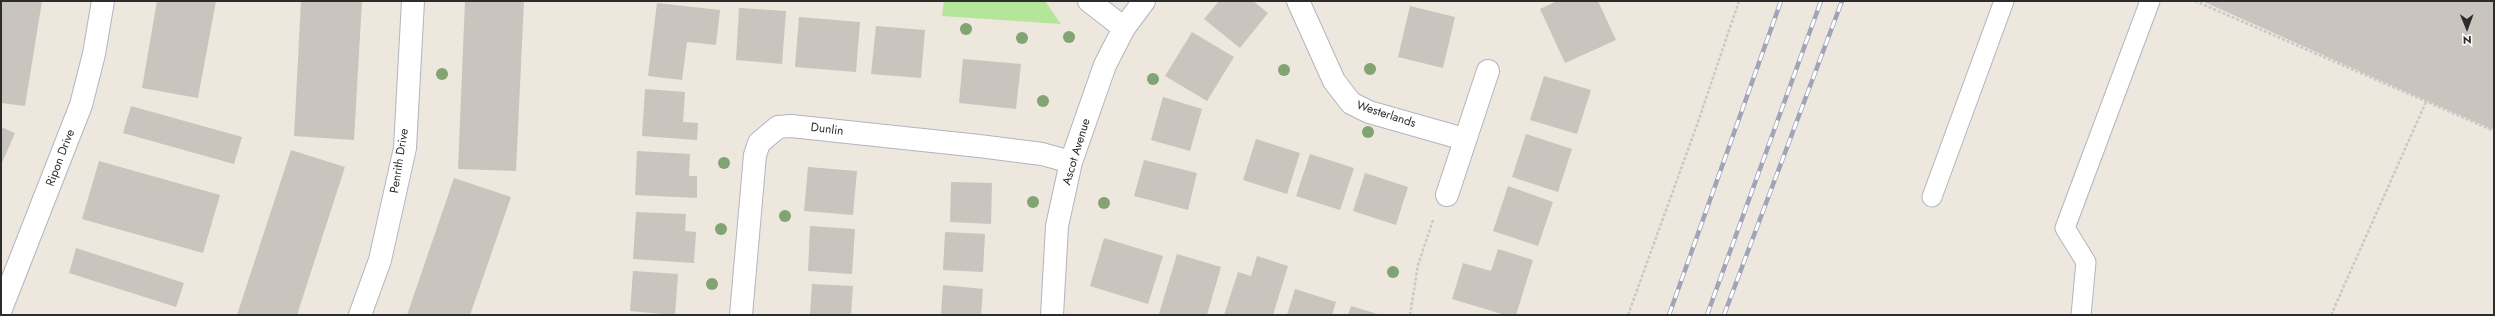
<!DOCTYPE html>
<html>
<head>
<meta charset="utf-8">
<style>
  body { margin:0 }
  #map { position:relative; width:2495px; height:316px; overflow:hidden; background:#eee7de; font-family:Jost,sans-serif }
  canvas { display:block }
  .frame { position:absolute; inset:0; border:2px solid #2c2c2c; pointer-events:none }
  .north { position:absolute; left:2447px; top:8px; width:40px; height:40px; -webkit-text-stroke:3px #fff; paint-order:stroke; rotate:179deg; font-size:11px; font-weight:700; line-height:16px; text-align:center; color:#2c2c2c }
  .north::after { content:''; display:block; margin:auto; width:14px; height:18px; background:#2c2c2c; clip-path:polygon(50% 0,100% 100%,50% 72%,0 100%) }
</style>
</head>
<body>
<div id="map">
<canvas width="2495" height="316"></canvas>
<div class="frame"></div>
<div class="north">N</div>
</div>
<script>
const context = document.querySelector('canvas').getContext('2d');
context.lineJoin = 'round';
function fillPath(path, color) { context.fillStyle = color; context.fill(path, 'evenodd'); }
const shape = rows => new Path2D(rows.map(r => 'M' + r).join(''));
function stroke(path, color, width, dash) { context.strokeStyle = color; context.lineWidth = width; context.lineCap = dash ? 'butt' : 'round'; context.setLineDash(dash || []); context.stroke(path); }
function label(font, color, halo, rows, align = 'center') {
  context.font = font + ' Jost,sans-serif'; context.lineWidth = 3; context.setLineDash([]); context.textBaseline = 'middle'; context.strokeStyle = halo; context.fillStyle = color; for (const [text, x, y, turn = 0] of rows) {
    context.save(); context.translate(x, y); context.rotate((+turn || 0) * Math.PI / 180); context.textAlign = isNaN(turn) ? turn : align; if (halo) context.strokeText(text, 0, 0); context.fillText(text, 0, 0); context.restore();
  }
}
fillPath(shape([
  [944,1,1045,1,1061,24,942,16]
]), '#b4e599');
fillPath(shape([
  [1,1,42,1,25,106,1,103],
  [157,1,216,1,198,98,142,88],
  [301,1,362,1,354,140,294,136],
  [465,1,524,1,516,171,458,169],
  [1219,1,1253,1,1268,13,1240,48,1204,19],
  [1557,1,1598,1,1616,40,1565,63,1540,9],
  [2202,1,2494,1,2494,130,2379,80],
  [657,3,720,10,716,45,687,42,682,80,648,76],
  [1410,6,1455,17,1443,68,1398,57],
  [739,8,786,11,782,64,736,60],
  [799,17,860,22,856,72,795,67],
  [876,26,925,30,921,78,871,74],
  [1192,32,1234,57,1207,101,1165,76],
  [963,59,1021,64,1016,109,959,103],
  [1544,76,1591,90,1577,134,1530,120],
  [645,89,685,92,683,122,698,123,697,140,642,136],
  [1163,97,1202,109,1190,151,1151,140],
  [131,106,242,137,234,164,123,133],
  [1,127,15,133,1,165],
  [1526,134,1572,149,1558,192,1512,177],
  [1256,139,1300,153,1287,194,1243,180],
  [291,150,345,167,297,315,237,315],
  [637,151,690,154,689,176,697,176,697,198,635,195],
  [1310,154,1354,168,1340,210,1296,196],
  [1144,160,1197,173,1188,210,1134,196],
  [99,161,220,195,203,253,82,219],
  [808,167,857,171,853,215,804,211],
  [1365,173,1408,187,1396,225,1353,211],
  [454,178,511,197,470,315,407,315],
  [951,182,992,183,991,224,950,222],
  [1508,186,1553,202,1538,246,1493,231],
  [636,212,686,214,685,231,696,232,694,263,633,259],
  [810,226,855,229,852,274,808,271],
  [945,232,985,234,983,272,943,270],
  [1104,238,1163,256,1148,304,1090,286],
  [76,248,184,283,176,307,69,273],
  [1498,249,1533,260,1516,315,1505,315,1452,299,1463,263,1491,271],
  [1177,254,1221,267,1207,315,1159,314],
  [1257,256,1288,266,1273,315,1224,315,1238,272,1251,276],
  [633,271,678,274,675,315,630,311],
  [812,284,853,286,851,315,810,315],
  [943,285,983,289,981,315,941,315],
  [1295,289,1336,302,1332,315,1287,315],
  [1351,306,1381,315,1348,315]
]), '#c9c4bd');
const lane = shape([
  [1932,197,2004,1],
  [2081,315,2086,262,2065,228,2150,1]
]);
const street = shape([
  [1089,1,1124,28],
  [1298,1,1334,81,1351,103,1369,112,1464,139],
  [1447,195,1488,71],
  [1,309,81,105,94,54,103,1],
  [360,315,380,260,405,148,413,1],
  [741,315,755,155,759,143,778,127,791,126,979,146,1042,154,1071,162],
  [1052,315,1057,226,1071,162,1105,65,1124,28,1144,1]
]);
stroke(lane, '#b2b4c0', 21);
stroke(street, '#b2b4c0', 24);
stroke(shape([
  [2195,1,2494,131],
  [1410,315,1418,265,1433,220],
  [1628,315,1698,122,1739,1],
  [2331,315,2426,102]
]), '#c8c8c8', 2.5, [3, 2]);
stroke(lane, '#fff', 19);
stroke(street, '#fff', 22);
const rail = shape([
  [1669,315,1781,1],
  [1707,315,1821,1],
  [1724,315,1842,1]
]);
stroke(rail, '#a0a4b7', 4.5);
stroke(rail, '#fff', 3, [9]);
context.fillStyle = '#82a372';
for (const [x, y] of [
  [966,29],
  [1069,37],
  [1022,38],
  [1370,69],
  [1284,70],
  [442,74],
  [1153,79],
  [1043,101],
  [1368,132],
  [724,163],
  [1033,202],
  [1104,203],
  [785,216],
  [721,229],
  [1393,272],
  [712,284]
]) { context.beginPath(); context.arc(x, y, 6, 0, 2 * Math.PI); context.fill(); }
label('12px', '#2c2c2c', '#fff', [
  ["Westerlands",1386,115,18],
  ["Dunlin",827,130,7],
  ["Ascot Avenue",1077,152,-73],
  ["Ripon Drive",61,158,-69],
  ["Penrith Drive",400,161,-81]
]);
</script>
</body>
</html>
